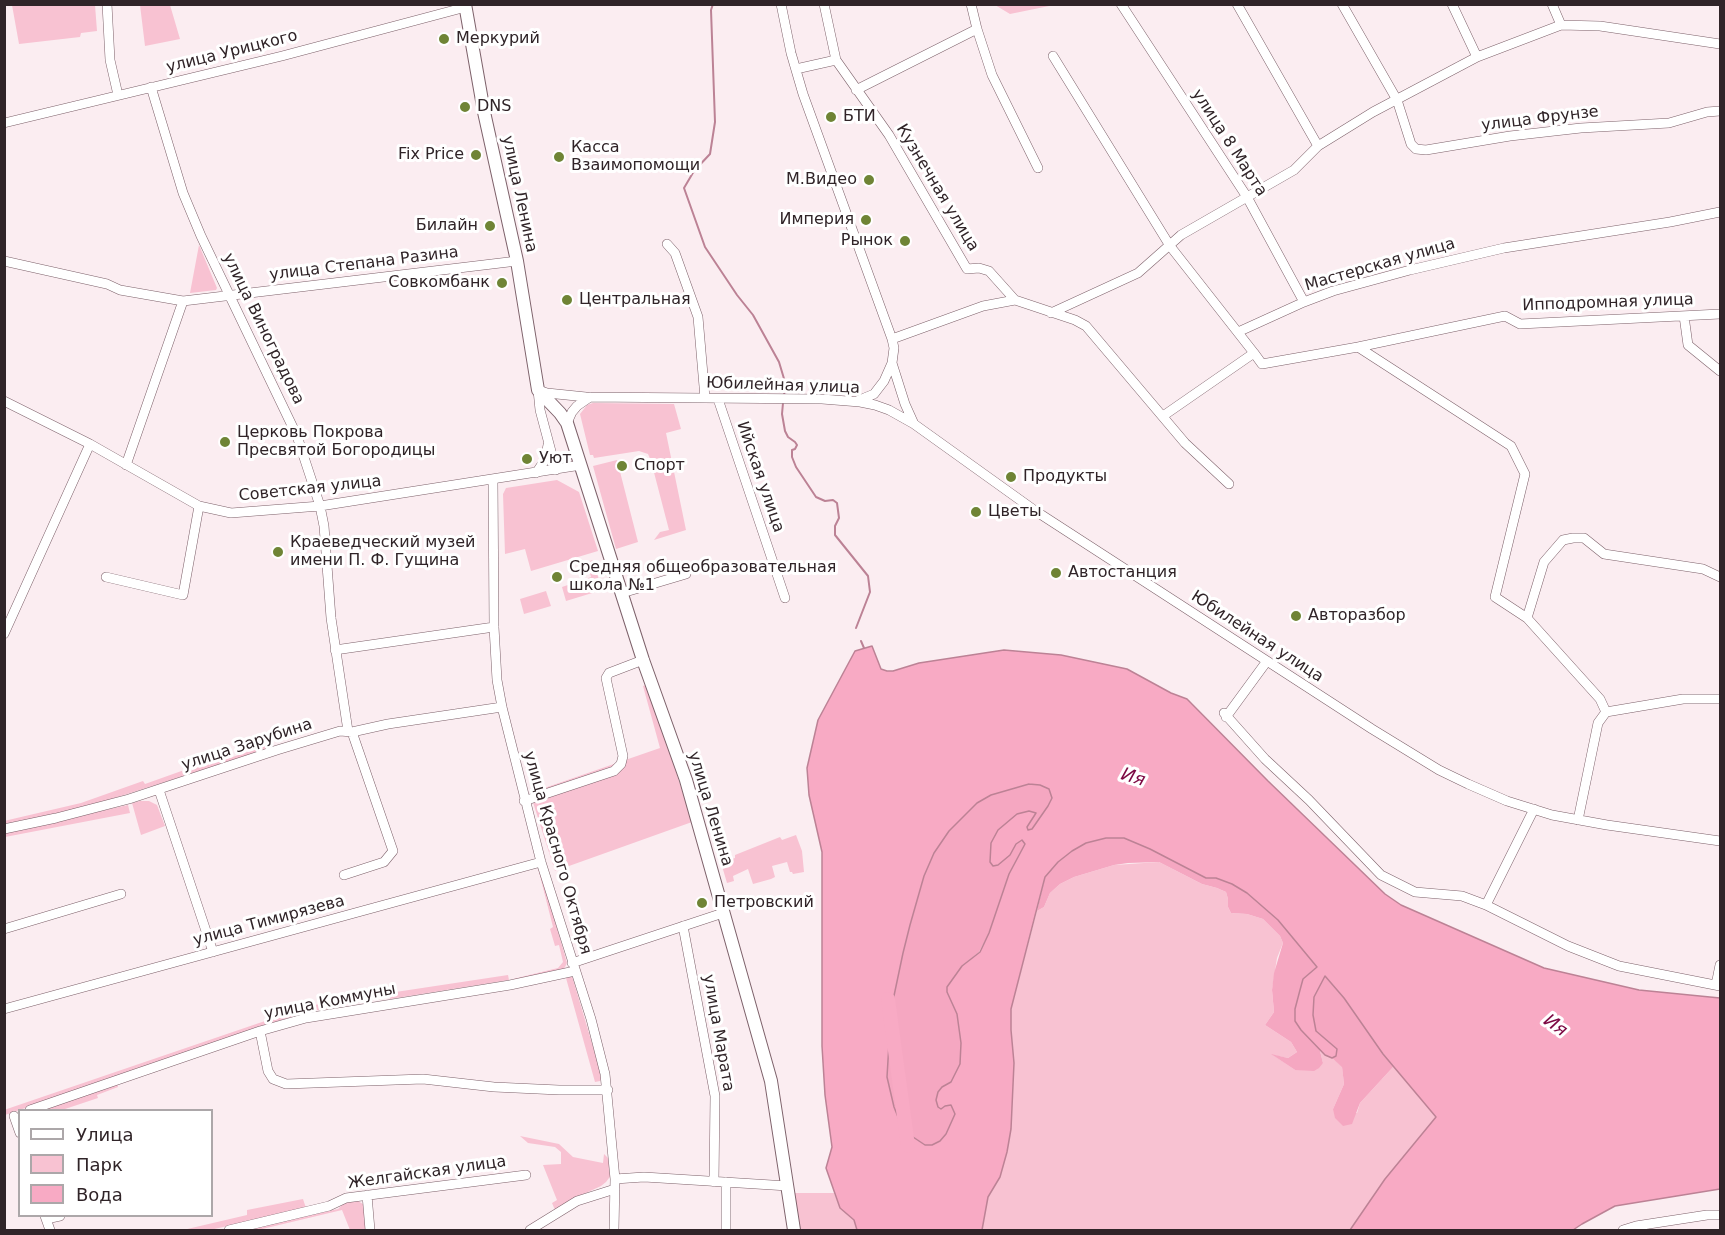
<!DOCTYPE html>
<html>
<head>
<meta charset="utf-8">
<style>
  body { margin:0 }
  #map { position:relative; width:1725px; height:1235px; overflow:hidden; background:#fbedf1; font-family:"DejaVu Sans",sans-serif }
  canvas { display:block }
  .frame { position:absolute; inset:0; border:6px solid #302428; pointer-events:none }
  .legend { position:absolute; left:18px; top:1109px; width:195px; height:108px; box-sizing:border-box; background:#fff; border:2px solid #aca7a9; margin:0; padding:8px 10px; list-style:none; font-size:18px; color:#302428 }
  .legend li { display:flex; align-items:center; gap:12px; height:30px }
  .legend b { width:30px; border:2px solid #aca7a9 }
</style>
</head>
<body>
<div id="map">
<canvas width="1725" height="1235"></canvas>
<div class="frame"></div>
<ul class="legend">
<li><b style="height:8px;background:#fff"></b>Улица</li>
<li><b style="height:16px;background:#f8c2d2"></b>Парк</li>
<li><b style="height:16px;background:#f8aac4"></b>Вода</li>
</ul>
</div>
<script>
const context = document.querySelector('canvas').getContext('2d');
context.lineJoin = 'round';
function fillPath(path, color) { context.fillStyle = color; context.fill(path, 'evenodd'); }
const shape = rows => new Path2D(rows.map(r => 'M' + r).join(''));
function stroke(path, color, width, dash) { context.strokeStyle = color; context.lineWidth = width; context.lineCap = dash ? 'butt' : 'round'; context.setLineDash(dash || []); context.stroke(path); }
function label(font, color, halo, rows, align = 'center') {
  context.font = font + ' "DejaVu Sans",sans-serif'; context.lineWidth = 6; context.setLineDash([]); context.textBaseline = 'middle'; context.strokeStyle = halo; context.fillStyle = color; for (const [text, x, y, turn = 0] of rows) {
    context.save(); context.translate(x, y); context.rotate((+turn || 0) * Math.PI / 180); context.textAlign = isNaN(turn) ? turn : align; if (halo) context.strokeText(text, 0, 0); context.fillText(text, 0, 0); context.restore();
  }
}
fillPath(shape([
  [12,5,95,5,97,31,81,33,80,37,19,44],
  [140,5,170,5,180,39,145,46],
  [995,5,1054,5,1010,14],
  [199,245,217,288,216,290,190,293],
  [593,403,674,404,681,429,666,433,686,530,654,540,660,532,669,530,651,461,648,454,639,451,594,458,593,455,590,455,580,414,587,405],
  [617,460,638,542,616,549,593,466],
  [557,480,579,492,598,551,531,571,525,549,505,554,503,494,506,488],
  [593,560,602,590,566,601,562,587,591,577,587,562],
  [546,591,551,606,524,614,520,599],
  [648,684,692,822,555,871,530,793,660,748,643,686],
  [270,744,271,746,269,749,83,808,5,825,4,821,81,803,143,781,145,784,229,754,230,758],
  [140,801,149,801,157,805,165,826,141,835,132,803],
  [128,805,130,813,5,837,4,832],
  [796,835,802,851,804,872,793,874,792,872,790,872,787,862,772,866,775,877,771,879,753,884,748,869,733,876,734,881,727,883,722,866,725,861,735,858,735,855,780,837,782,840],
  [1159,862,1202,884,1217,888,1226,892,1228,899,1228,907,1231,913,1247,914,1263,919,1280,936,1283,943,1277,958,1272,990,1274,1012,1265,1025,1291,1042,1297,1052,1288,1058,1273,1055,1295,1070,1323,1063,1319,1047,1325,1055,1332,1058,1342,1066,1344,1084,1333,1109,1357,1113,1360,1103,1394,1066,1436,1117,1385,1179,1350,1230,982,1230,988,1197,1000,1177,1007,1152,1011,1129,1014,1063,1011,1030,1011,1009,1037,911,1044,907,1050,893,1060,884,1074,877,1114,865],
  [540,867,567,963,564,969,558,971,513,980,513,979,558,968,563,962,559,945,555,946,550,929,553,927,538,868],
  [508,975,509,980,390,999,389,993],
  [572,976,602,1077,600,1081,595,1082,566,978],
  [357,997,355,1003,302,1013,5,1115,4,1110,309,1006],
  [117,1083,118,1087,97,1095,98,1098,62,1110,39,1110],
  [520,1136,559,1144,573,1157,603,1163,604,1154,612,1162,612,1174,606,1182,601,1186,573,1199,555,1210,552,1203,557,1200,543,1165,561,1164,561,1152,555,1147,528,1143],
  [792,1193,834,1193,840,1208,854,1220,857,1230,799,1230],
  [303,1199,306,1208,210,1230,183,1230,247,1215,247,1210],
  [357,1200,364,1205,367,1230,350,1230,342,1210,258,1230,246,1230,333,1210,338,1209,344,1203]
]), '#f8c2d2');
fillPath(shape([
  [1029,784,1040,785,1049,789,1052,797,1048,806,1032,829,1028,830,1027,827,1035,813,1029,811,1010,855,1015,844,1022,840,1025,844,1009,874,989,933,979,952,962,966,947,987,947,992,957,1014,961,1043,960,1064,951,1082,942,1087,938,1092,936,1100,938,1107,951,1105,955,1114,946,1134,940,1141,932,1145,925,1145,910,1135,900,1122,894,1107,887,1077,891,1010,903,953,910,925,924,876,934,853,949,831,977,803,991,795],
  [1106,838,1124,838,1150,849,1206,878,1216,878,1232,884,1247,893,1278,920,1317,967,1303,979,1295,1009,1295,1021,1301,1030,1319,1047,1323,1063,1319,1068,1314,1071,1295,1070,1271,1054,1288,1058,1297,1052,1291,1042,1265,1025,1274,1012,1272,990,1274,973,1283,943,1280,936,1263,919,1247,914,1231,913,1228,907,1228,899,1226,892,1217,888,1202,884,1159,862,1128,863,1114,865,1074,877,1060,884,1050,893,1044,907,1037,911,1045,877,1058,862,1072,851,1086,843],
  [1324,975,1344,998,1394,1066,1360,1103,1352,1124,1343,1126,1335,1118,1333,1109,1344,1084,1342,1067,1332,1058,1336,1056,1337,1049,1316,1031,1313,1015,1314,997]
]), '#f5a7c1');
const water = shape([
  [872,646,881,669,887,671,893,671,919,663,1004,650,1061,655,1127,669,1171,693,1187,699,1268,781,1385,894,1401,905,1544,968,1639,990,1720,998,1720,1189,1615,1206,1582,1224,1573,1230,1350,1230,1385,1179,1436,1117,1383,1054,1344,998,1325,976,1314,997,1313,1015,1316,1031,1337,1049,1336,1056,1332,1058,1325,1055,1301,1030,1295,1021,1295,1009,1300,990,1303,979,1317,967,1278,920,1247,893,1232,884,1216,878,1206,878,1150,849,1124,838,1106,838,1086,843,1072,851,1058,862,1045,877,1011,1009,1011,1030,1014,1063,1011,1129,1007,1152,1000,1177,988,1197,982,1230,857,1230,854,1220,840,1208,826,1168,832,1147,825,1095,822,1046,822,852,809,795,807,768,818,720,855,651,872,646],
  [1029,784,1040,785,1049,789,1052,798,1048,806,1032,829,1028,830,1027,827,1036,813,1029,811,1017,814,998,830,991,843,990,862,993,866,998,865,1010,855,1016,844,1022,840,1025,844,1009,874,989,933,980,952,962,966,947,987,947,992,957,1014,961,1043,960,1064,951,1082,942,1087,938,1092,936,1100,938,1107,941,1109,945,1106,951,1105,955,1114,946,1134,940,1141,932,1145,925,1145,910,1135,900,1122,894,1107,887,1077,891,1010,903,953,910,925,924,876,934,853,949,831,977,803,991,795,1029,784]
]);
fillPath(water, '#f8aac4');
stroke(water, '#bc8295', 1.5);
stroke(shape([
  [713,4,711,10,715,122,710,154,694,171,684,188,705,247,737,295,753,315,779,362,785,382,784,397],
  [783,403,782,414,785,431,788,437,795,442,797,445,795,449,792,450,792,457,796,467,816,497,825,501,833,500,837,503,839,518,835,526,835,535,868,576,870,592,856,628],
  [861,641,864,648]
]), '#bc8295', 2);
stroke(shape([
  [888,999,908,1146]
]), '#f8aac4', 14);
const minor = shape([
  [107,4,110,60,118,95],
  [781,4,791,53,803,94,892,339,894,348,892,363,905,404,914,424],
  [824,4,836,60,889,135,967,269,979,268,989,271,1015,300],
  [971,4,977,29,992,75,1038,168],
  [1121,4,1247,197,1304,302],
  [1237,4,1318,146],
  [1342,4,1397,100,1411,144,1416,149,1426,150,1510,136,1581,128,1669,123,1707,112,1720,111],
  [1452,4,1477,57],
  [1552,4,1561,25],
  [1053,56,1170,246,1254,353],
  [796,69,836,60],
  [151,87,183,193,201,236,297,436,320,506,324,526,331,618,348,731],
  [856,90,977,29],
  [4,123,282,56,466,7],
  [667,244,675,253,698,317,705,398],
  [4,261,107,284,120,290,183,301,517,261],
  [1051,313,1138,273,1181,235,1294,170,1318,146,1373,112,1477,57,1561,25,1600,26,1720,44],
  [1684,316,1688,345,1720,371],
  [1238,332,1304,302,1333,291,1410,270,1504,248,1670,222,1720,212],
  [892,339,983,306,1015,300,1075,320,1086,326,1185,443,1229,484],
  [1358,347,1505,316,1520,324,1720,314],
  [718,399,785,598],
  [4,401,90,444,199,506,231,513,320,506,581,465],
  [857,401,874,394,884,381,892,363],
  [1163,416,1254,353,1262,364,1358,347,1511,446,1525,474,1495,597,1527,618,1600,699,1606,712,1598,723,1578,820],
  [567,423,572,412,577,406,590,397],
  [126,465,183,301],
  [556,470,540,410,538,390,547,393,586,397,822,399,860,402,875,405,889,410,914,424,1034,510,1372,729,1439,770,1468,784,1507,801,1552,815,1607,825,1720,841],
  [536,473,545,460,548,445],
  [493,479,494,627,497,680,502,707,541,862,591,1019,605,1074,615,1179,614,1230],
  [106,577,183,595,199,506],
  [622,593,686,574],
  [1527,618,1544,562,1563,540,1573,538,1584,538,1604,554,1703,569,1720,577],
  [4,634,90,444],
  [335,650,494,627],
  [1606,712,1683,699,1720,699],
  [1224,713,1265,759,1309,800,1381,875,1415,892,1462,896,1486,905,1568,946,1619,966,1720,986],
  [1226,717,1267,661],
  [159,790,213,952],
  [524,801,614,771,621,764,623,756,606,678,609,673,643,660],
  [4,829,56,818,129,799,277,750,340,731,352,732,388,724,502,707],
  [344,875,384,862,393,851,352,732],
  [1486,905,1534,809],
  [683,926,715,1096,714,1182],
  [4,929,121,894],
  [572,963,723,913],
  [1716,985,1720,965],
  [4,1009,541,862],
  [260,1031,268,1071,273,1079,286,1084,423,1079,494,1087,559,1090,608,1090],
  [30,1110,260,1031,306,1018,510,985,575,971],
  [14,1116,20,1133],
  [615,1179,644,1177,788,1186],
  [726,1182,726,1230],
  [367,1195,370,1230],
  [45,1216,50,1230],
  [46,1219,60,1216],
  [229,1230,329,1206,346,1198,526,1175],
  [530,1230,577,1201,615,1189],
  [1623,1230,1636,1226,1707,1215,1720,1215]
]);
const major = shape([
  [465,4,484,112,517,261,538,390,560,413,567,423,643,660,686,780,771,1081,794,1230]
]);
stroke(minor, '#7d616a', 10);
stroke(major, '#7d616a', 14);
stroke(minor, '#fff', 9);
stroke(major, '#fff', 12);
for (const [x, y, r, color] of [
  [444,39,6,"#6f8435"],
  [465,107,6,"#6f8435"],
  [831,117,6,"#6f8435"],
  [476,155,6,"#6f8435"],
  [559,157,6,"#6f8435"],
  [869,180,6,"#6f8435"],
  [866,220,6,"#6f8435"],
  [490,226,6,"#6f8435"],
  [905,241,6,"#6f8435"],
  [502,283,6,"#6f8435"],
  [567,300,6,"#6f8435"],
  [225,442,6,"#6f8435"],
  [527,459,6,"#6f8435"],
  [622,466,6,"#6f8435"],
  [1011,477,6,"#6f8435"],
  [976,512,6,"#6f8435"],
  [278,552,6,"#6f8435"],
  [1056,573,6,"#6f8435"],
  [557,577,6,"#6f8435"],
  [1296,616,6,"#6f8435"],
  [702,903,6,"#6f8435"]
]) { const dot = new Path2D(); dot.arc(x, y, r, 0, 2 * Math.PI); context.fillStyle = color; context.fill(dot); stroke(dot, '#fff', 2); }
label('16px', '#302428', '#fff', [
  ["Меркурий",456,39],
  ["DNS",477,107],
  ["БТИ",843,117],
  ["Касса",571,148],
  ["Взаимопомощи",571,166],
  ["Fix Price",464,155,"right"],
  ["М.Видео",857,180,"right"],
  ["Империя",854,220,"right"],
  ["Билайн",478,226,"right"],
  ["Рынок",893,241,"right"],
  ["Совкомбанк",490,283,"right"],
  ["Центральная",579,300],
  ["Церковь Покрова",237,433],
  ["Пресвятой Богородицы",237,451],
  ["Уют",539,459],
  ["Спорт",634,466],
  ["Продукты",1023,477],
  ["Цветы",988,512],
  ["Краеведческий музей",290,543],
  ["имени П. Ф. Гущина",290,561],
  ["Средняя общеобразовательная",569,568],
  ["школа №1",569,586],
  ["Автостанция",1068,573],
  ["Авторазбор",1308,616],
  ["Петровский",714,903]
], 'left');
label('16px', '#302428', '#fff', [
  ["улица Урицкого",232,52,-14],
  ["улица Фрунзе",1540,119,-7],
  ["улица 8 Марта",1229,143,57],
  ["Кузнечная улица",937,188,59],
  ["улица Ленина",519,194,78],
  ["улица Степана Разина",364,264,-7],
  ["Мастерская улица",1380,265,-16],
  ["Ипподромная улица",1608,303,-2],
  ["улица Виноградова",263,329,64],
  ["Юбилейная улица",783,386,2],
  ["Ийская улица",760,477,71],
  ["Советская улица",310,489,-6],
  ["Юбилейная улица",1257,637,33],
  ["улица Зарубина",247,745,-18],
  ["улица Ленина",710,809,73],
  ["улица Красного Октября",557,853,74],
  ["улица Тимирязева",269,921,-15],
  ["улица Коммуны",330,1002,-11],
  ["улица Марата",718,1033,80],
  ["Желгайская улица",427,1173,-8]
]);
label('italic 18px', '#7c0843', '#fff', [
  ["Ия",1133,778,18],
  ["Ия",1555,1026,36]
]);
</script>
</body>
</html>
